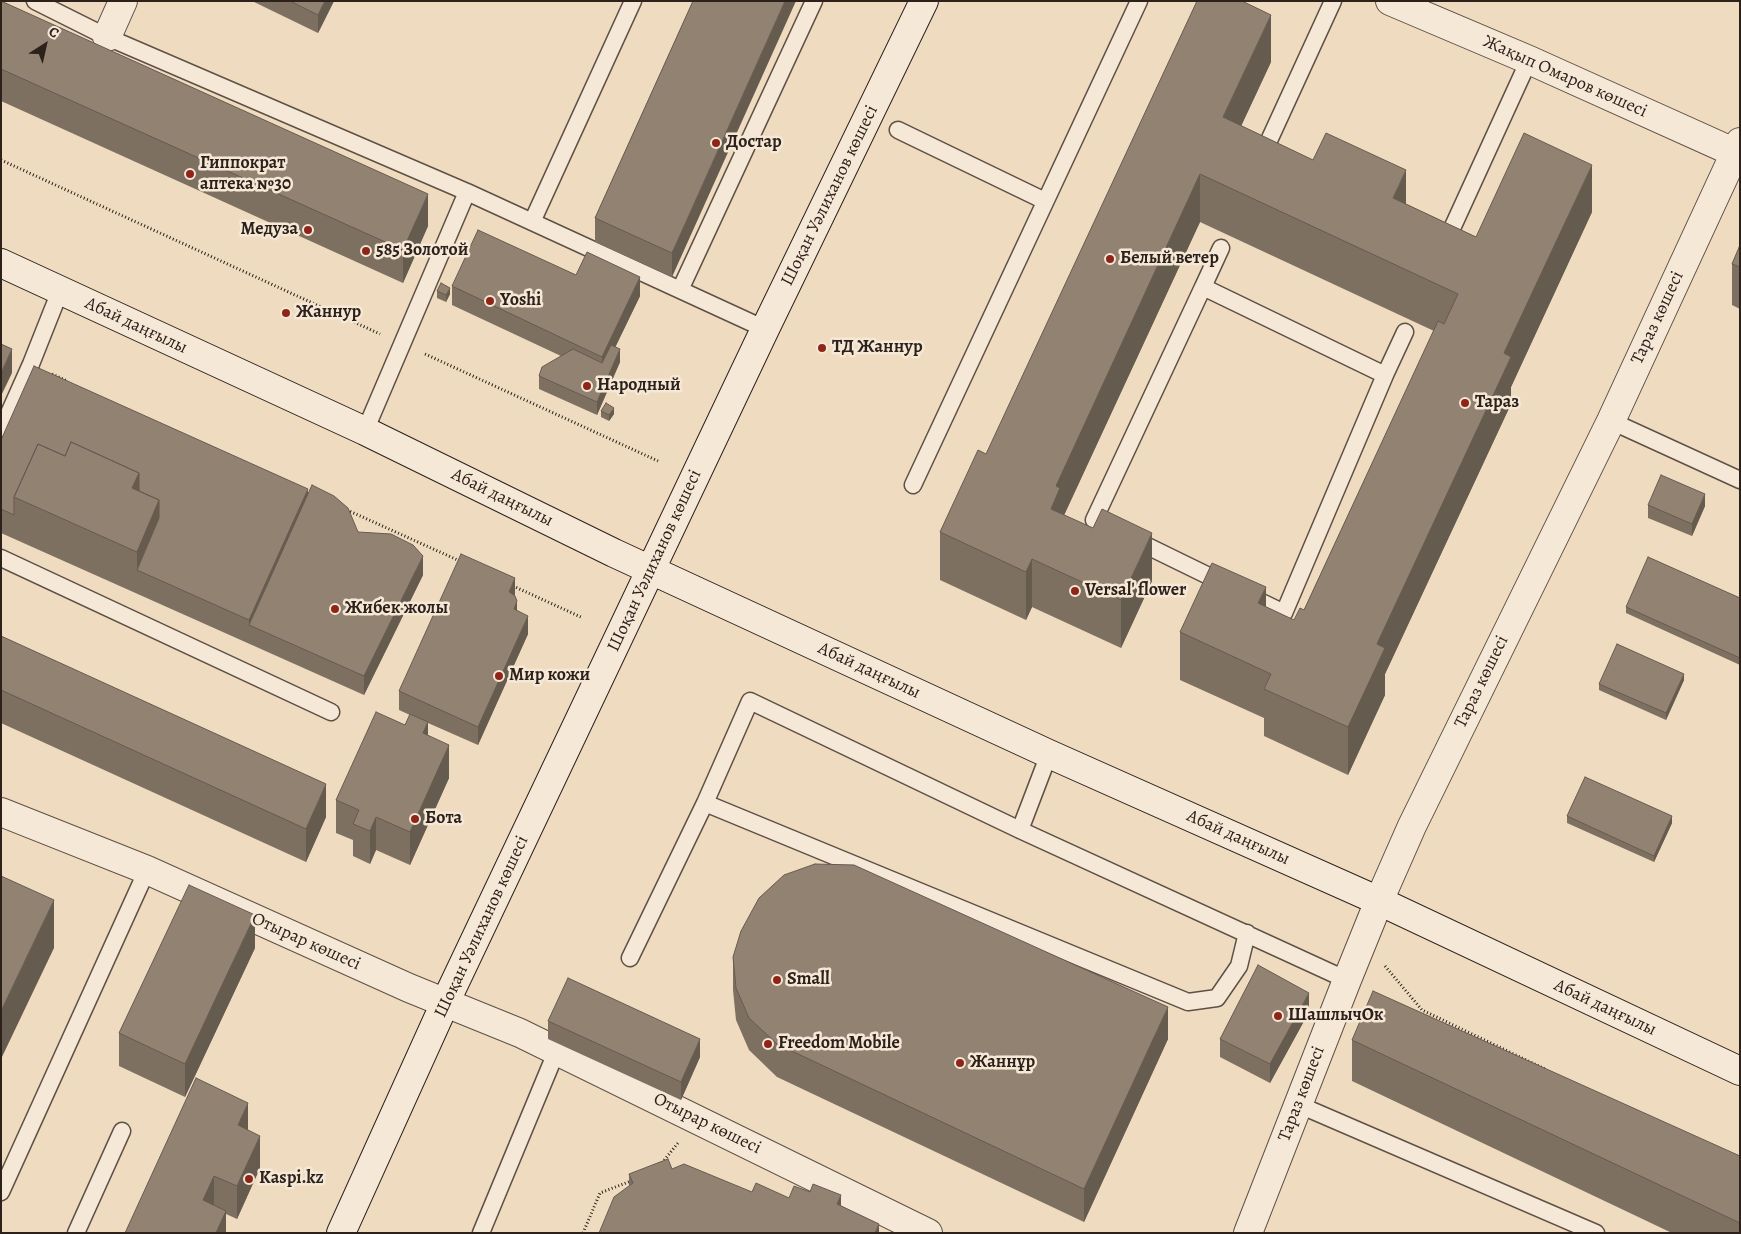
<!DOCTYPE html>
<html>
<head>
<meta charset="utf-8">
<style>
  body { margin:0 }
  #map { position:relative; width:1741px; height:1234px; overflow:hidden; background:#efdbc0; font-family:Alegreya,serif }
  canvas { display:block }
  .frame { position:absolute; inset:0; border:2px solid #2d211b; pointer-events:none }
  .north { position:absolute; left:20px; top:20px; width:50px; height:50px; -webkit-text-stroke:4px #f5e8d6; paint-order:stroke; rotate:35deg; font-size:14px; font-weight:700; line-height:20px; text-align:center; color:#2d211b }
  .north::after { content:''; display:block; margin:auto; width:18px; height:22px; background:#2d211b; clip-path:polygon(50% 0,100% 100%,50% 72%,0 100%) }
</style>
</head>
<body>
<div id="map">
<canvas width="1741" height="1234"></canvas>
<div class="frame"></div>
<div class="north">С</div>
</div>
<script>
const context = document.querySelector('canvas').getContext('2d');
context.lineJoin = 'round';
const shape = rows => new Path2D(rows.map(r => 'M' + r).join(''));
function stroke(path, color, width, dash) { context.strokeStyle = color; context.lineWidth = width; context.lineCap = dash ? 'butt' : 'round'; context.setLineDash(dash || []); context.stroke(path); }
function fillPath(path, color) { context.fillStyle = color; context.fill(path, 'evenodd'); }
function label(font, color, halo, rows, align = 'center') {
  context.font = font + ' Alegreya,serif'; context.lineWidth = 5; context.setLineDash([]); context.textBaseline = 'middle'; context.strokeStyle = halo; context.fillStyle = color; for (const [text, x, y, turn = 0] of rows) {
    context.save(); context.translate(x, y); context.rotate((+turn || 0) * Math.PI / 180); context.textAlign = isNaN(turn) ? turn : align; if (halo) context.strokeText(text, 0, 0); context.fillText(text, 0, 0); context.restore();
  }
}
const lane = shape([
  [35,1,107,37,467,192],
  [898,130,1045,201],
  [1261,158,1333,1],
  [532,222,633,1],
  [1444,246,1529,60],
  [1221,248,1203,287,1385,375,1405,332],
  [1203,287,1094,520,1225,584],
  [680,290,814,1],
  [1611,421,1740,480],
  [1,431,31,364,60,291],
  [365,431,467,192,765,329],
  [913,485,1139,1],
  [1,558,331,712],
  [1247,595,1284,613,1385,375],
  [705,803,1188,1002,1217,998,1239,966,1247,933],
  [1020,830,1049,754],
  [630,958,705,803,750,701,1020,830,1347,980],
  [1297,1104,1596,1233],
  [1,1192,147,870],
  [76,1233,122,1131],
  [481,1233,557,1050]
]);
const street = shape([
  [1390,1,1529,60,1740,155],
  [107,37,123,1],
  [1,812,147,870,409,988,520,1033,928,1233],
  [1248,1233,1347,980,1379,901,1412,826,1611,421,1740,142]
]);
const secondary = shape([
  [1,263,365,431,614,553,1049,754,1379,901,1740,1071],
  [341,1233,445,1003,765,329,924,1]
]);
stroke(lane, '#5e5044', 19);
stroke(street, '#5e5044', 30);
stroke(secondary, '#2d211b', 30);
stroke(shape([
  [1,160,380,334],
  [425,354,658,461],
  [52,374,67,381],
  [347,510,462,562],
  [513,586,583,618],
  [1385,966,1422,1010,1545,1069],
  [662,1163,678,1143],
  [583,1233,600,1193,631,1181]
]), '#2d211b', 3, [1, 2.5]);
stroke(lane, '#f5e8d6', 16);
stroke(street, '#f5e8d6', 28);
stroke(secondary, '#f5e8d6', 28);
fillPath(shape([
  [1,1,428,226,403,283,1,101],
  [252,1,334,1,318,33],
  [693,1,672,277,595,242,595,218],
  [1271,62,1241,126,1406,204,1476,237,1592,212,1511,387,1511,404,1385,674,1385,695,1348,775,1264,736,1264,718,1180,680,1180,632,1266,607,1294,620,1304,610,1434,331,1200,222,1064,515,1152,581,1121,648,1032,607,1026,620,940,580,940,532,986,454],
  [1740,245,1740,309,1732,305,1732,264],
  [452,286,640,296,615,347,620,362,597,415,539,389,539,376,561,356,452,305],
  [437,291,450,294,446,302,437,298],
  [601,411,614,414,609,421,601,417],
  [1,440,308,494,358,532,423,575,364,695,1,533],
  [1648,505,1705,506,1692,536,1648,518],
  [515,595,517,610,528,634,478,745,428,723,428,735,449,778,410,865,376,850,370,864,353,856,353,840,336,833,336,800,405,725,410,715,399,710,399,691],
  [1740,598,1740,665,1626,613,1626,607],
  [1,636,326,817,306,862,1,723],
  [1684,680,1666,720,1599,690,1599,684],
  [1567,816,1672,823,1654,862,1567,823],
  [255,948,185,1097,119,1066,119,1033],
  [733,957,1168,1039,1084,1222,777,1077,749,1050,736,1020,733,990],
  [1309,1012,1270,1083,1220,1057,1220,1039],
  [548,1021,700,1057,681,1100,548,1039],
  [1352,1040,1740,1156,1740,1233,1672,1233,1352,1081],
  [248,1130,260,1168,237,1219,226,1214,226,1233,125,1233],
  [672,1169,752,1192,841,1206,879,1233,629,1185,629,1174]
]), '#7e7061');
fillPath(shape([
  [325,1,334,1,318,33,318,15],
  [785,1,796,1,672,277,672,253],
  [1271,15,1271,62,1223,165,1223,117],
  [1592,165,1592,212,1511,387,1511,404,1385,674,1385,695,1348,775,1348,727,1377,644,1504,353],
  [1406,170,1406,218,1393,198],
  [1200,174,1200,222,1060,524,1051,509,1056,486],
  [428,194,428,226,403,283,403,250],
  [640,277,640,296,602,375,602,357],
  [450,288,450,294,446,302,446,295],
  [12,349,12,373,1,396,1,373],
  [620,349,620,362,597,415,597,402],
  [614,408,614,414,609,421,609,415],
  [139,473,139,509,132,488],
  [308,489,308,512,249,625,249,620],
  [1705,494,1705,506,1692,536,1692,524],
  [159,500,159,542,137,570,137,552],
  [1152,533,1152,581,1121,648,1121,600],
  [423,556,423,575,364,695,364,676],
  [1032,559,1032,607,1026,620,1026,572],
  [515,578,515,596,509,592],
  [1266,587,1266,635,1258,603],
  [517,601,517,620,514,609],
  [528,616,528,634,478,745,478,727],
  [1684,674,1684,680,1666,720,1666,713],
  [428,722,428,755,423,733],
  [449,745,449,778,410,865,410,832],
  [326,784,326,817,306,862,306,829],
  [1672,816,1672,823,1654,862,1654,856],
  [376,817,376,850,370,864,370,831],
  [54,900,54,948,1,1059,1,1011],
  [255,915,255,948,185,1097,185,1064],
  [1309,993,1309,1012,1270,1083,1270,1064],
  [1168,1007,1168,1039,1084,1222,1084,1189],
  [700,1039,700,1057,681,1100,681,1082],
  [248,1103,248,1135,238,1125],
  [260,1136,260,1168,237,1219,237,1186],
  [214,1176,214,1209,203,1200],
  [841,1195,841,1233,837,1204],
  [226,1211,226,1233,216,1233],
  [879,1224,879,1233,875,1233]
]), '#665b4f');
const building = shape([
  [1,1,428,194,403,250,1,69,1,1],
  [290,1,325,1,318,15,290,1],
  [693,1,785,1,672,253,595,218,693,1],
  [1197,1,1242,1,1271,15,1223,117,1313,160,1326,133,1406,170,1393,198,1476,237,1524,133,1592,165,1504,353,1511,357,1377,644,1385,648,1348,727,1264,689,1271,674,1180,632,1212,563,1266,587,1258,603,1294,620,1300,608,1304,610,1438,321,1444,324,1458,294,1200,174,1056,486,1060,488,1051,509,1093,528,1102,509,1152,533,1121,600,1032,559,1026,572,940,532,978,450,986,454,1197,1],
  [478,230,576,275,587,252,640,277,602,357,452,286,478,230],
  [1740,245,1740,267,1732,264,1740,245],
  [441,283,450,288,446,295,437,291,441,283],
  [1,344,12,349,1,373,1,344],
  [611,345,620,349,597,402,539,376,542,367,573,349,602,363,611,345],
  [34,366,308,489,249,620,137,570,159,518,159,500,139,491,139,473,71,442,65,456,38,444,14,497,14,515,1,509,1,440,34,366],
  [606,403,614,408,609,415,601,411,606,403],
  [71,442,139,473,132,488,159,500,137,552,14,497,38,444,65,456,71,442],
  [1661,475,1705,494,1692,524,1648,505,1661,475],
  [312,485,334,496,348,508,358,532,391,534,413,545,423,556,364,676,249,625,312,485],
  [461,554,515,578,509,592,515,596,517,601,514,609,528,616,478,727,399,691,461,554],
  [1648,557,1740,598,1740,658,1626,607,1648,557],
  [1,636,326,784,306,829,1,690,1,636],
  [1617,644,1684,674,1666,713,1599,684,1617,644],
  [376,712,405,725,410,714,428,722,423,733,449,745,410,832,376,817,370,831,353,824,359,810,336,800,376,712],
  [1585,777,1672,816,1654,856,1567,816,1585,777],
  [815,864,854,865,1168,1007,1084,1189,777,1044,749,1018,736,988,733,957,741,931,759,898,784,875,815,864],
  [1,876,54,900,1,1011,1,876],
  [189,885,255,915,185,1064,119,1033,189,885],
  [1258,965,1309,993,1270,1064,1220,1039,1258,965],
  [568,978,700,1039,681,1082,548,1021,568,978],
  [1373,991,1740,1156,1740,1223,1352,1040,1373,991],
  [196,1078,248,1103,238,1125,260,1136,237,1186,214,1176,203,1200,226,1211,216,1233,125,1233,196,1078],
  [668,1159,672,1169,684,1164,752,1192,756,1183,789,1198,794,1186,810,1192,813,1184,841,1195,837,1204,879,1224,875,1233,599,1233,614,1197,633,1183,629,1174,668,1159]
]);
fillPath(building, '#928271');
stroke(building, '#665b4f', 1);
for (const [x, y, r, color] of [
  [716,143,5,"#8f2418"],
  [190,174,5,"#8f2418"],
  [308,230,5,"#8f2418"],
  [366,251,5,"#8f2418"],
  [1110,259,5,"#8f2418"],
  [490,301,5,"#8f2418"],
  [286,313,5,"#8f2418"],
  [822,348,5,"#8f2418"],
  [587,386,5,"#8f2418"],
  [1465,403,5,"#8f2418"],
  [1075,591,5,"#8f2418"],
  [335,609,5,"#8f2418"],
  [499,676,5,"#8f2418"],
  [415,819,5,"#8f2418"],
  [777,980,5,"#8f2418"],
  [1278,1016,5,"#8f2418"],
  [768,1044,5,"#8f2418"],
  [960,1063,5,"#8f2418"],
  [249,1179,5,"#8f2418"]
]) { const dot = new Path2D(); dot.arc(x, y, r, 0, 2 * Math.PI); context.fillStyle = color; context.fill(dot); stroke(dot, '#f5e8d6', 2); }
label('18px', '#2d211b', '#f5e8d6', [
  ["Жақып Омаров көшесі",1565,77,24],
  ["Шоқан Уәлиханов көшесі",830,196,-64],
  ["Тараз көшесі",1658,318,-65],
  ["Абай даңғылы",136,326,25],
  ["Абай даңғылы",502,498,26],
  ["Шоқан Уәлиханов көшесі",655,561,-65],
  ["Абай даңғылы",869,671,25],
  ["Тараз көшесі",1482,682,-64],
  ["Абай даңғылы",1238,838,24],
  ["Шоқан Уәлиханов көшесі",482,927,-65],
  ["Отырар көшесі",306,942,24],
  ["Абай даңғылы",1605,1008,25],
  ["Тараз көшесі",1302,1094,-69],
  ["Отырар көшесі",707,1124,26]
]);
label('bold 18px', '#2d211b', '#f5e8d6', [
  ["Достар",726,143],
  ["Гиппократ",200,164],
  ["аптека №30",200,185],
  ["Медуза",298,230,"right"],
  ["585 Золотой",376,251],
  ["Белый ветер",1120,259],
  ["Yoshi",500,301],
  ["Жаннур",296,313],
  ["ТД Жаннур",832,348],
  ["Народный",597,386],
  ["Тараз",1475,403],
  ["Versal' flower",1085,591],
  ["Жибек жолы",345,609],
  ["Мир кожи",509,676],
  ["Бота",425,819],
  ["Small",787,980],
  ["ШашлычОк",1288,1016],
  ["Freedom Mobile",778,1044],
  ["Жаннұр",970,1063],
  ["Kaspi.kz",259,1179]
], 'left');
</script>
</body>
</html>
